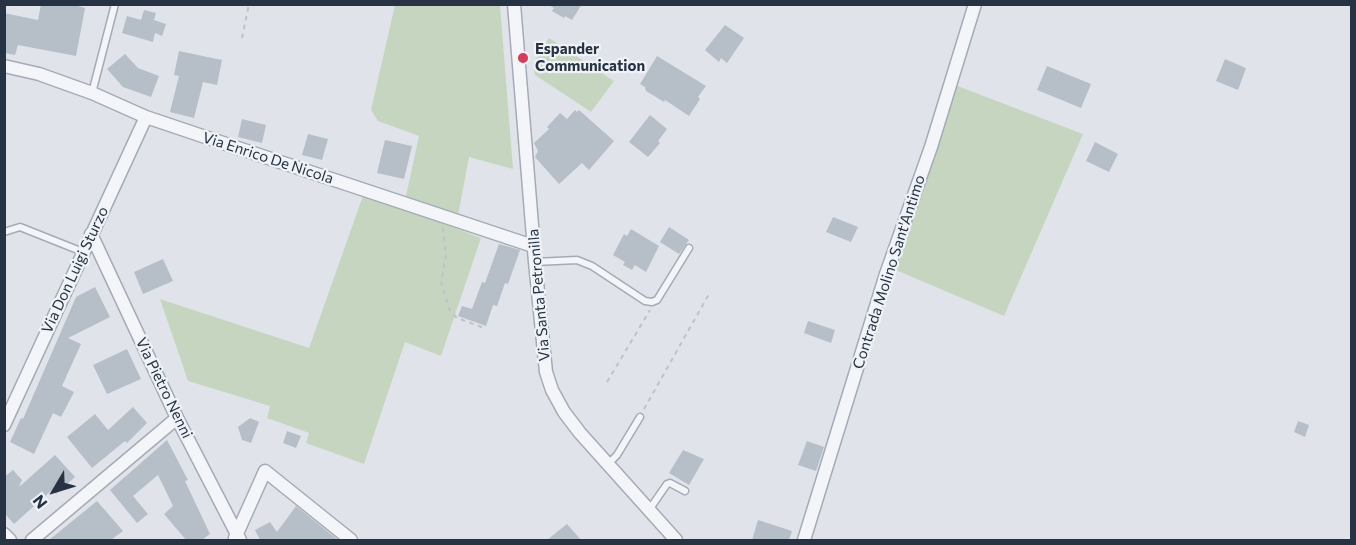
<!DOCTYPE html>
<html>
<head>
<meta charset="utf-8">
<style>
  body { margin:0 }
  #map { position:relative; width:1356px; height:545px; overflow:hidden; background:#e0e4ea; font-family:Commissioner,sans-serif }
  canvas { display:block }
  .frame { position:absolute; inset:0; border:6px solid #273243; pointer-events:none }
  .north { position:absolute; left:24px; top:461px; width:60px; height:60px; -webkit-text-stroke:4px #eff3f7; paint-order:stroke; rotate:232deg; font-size:16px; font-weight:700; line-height:24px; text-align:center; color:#273243 }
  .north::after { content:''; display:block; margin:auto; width:21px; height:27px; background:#273243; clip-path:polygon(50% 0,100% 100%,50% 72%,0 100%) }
</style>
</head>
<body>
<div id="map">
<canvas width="1356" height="545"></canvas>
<div class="frame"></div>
<div class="north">N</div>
</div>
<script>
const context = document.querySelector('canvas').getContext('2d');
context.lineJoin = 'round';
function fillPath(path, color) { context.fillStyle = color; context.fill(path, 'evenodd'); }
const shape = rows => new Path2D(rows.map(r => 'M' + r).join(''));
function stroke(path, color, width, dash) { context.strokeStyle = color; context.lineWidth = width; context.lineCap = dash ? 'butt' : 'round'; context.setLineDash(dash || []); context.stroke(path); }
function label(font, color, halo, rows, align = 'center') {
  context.font = font + ' Commissioner,sans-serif'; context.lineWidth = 4.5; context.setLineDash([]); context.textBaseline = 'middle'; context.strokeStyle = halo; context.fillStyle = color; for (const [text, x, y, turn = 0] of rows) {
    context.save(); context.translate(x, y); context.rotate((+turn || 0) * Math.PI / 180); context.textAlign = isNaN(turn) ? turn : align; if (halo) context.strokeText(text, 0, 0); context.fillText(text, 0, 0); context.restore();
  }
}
fillPath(shape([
  [395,5,500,5,513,169,469,157,458,216,406,196,419,136,378,121,371,110],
  [549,38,614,81,591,112,535,75,533,64],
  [955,85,1083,134,1004,316,891,268],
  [364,193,481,238,441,356,405,342,364,464,306,443,309,433,267,418,270,406,188,381,160,299,309,348]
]), '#c6d5c0');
fillPath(shape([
  [41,4,71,4,85,8,76,56,18,45,15,55,4,53,4,13,38,20],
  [547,4,582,4,572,20,565,16,564,18,552,11,554,8],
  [144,10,156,13,154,20,166,24,162,36,155,33,153,42,122,33,127,16,141,20],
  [725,25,744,38,727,63,721,58,719,62,705,50],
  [179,51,222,60,217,85,203,82,194,118,170,112,179,76,174,75],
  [125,54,138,68,159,76,151,97,123,87,107,69],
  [657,56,706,86,698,97,700,99,689,116,665,100,664,102,646,91,645,87,640,84],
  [1225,59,1246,68,1238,90,1216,81],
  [1047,66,1091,84,1081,108,1037,90],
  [575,110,577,112,579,110,614,141,589,170,582,163,559,184,535,157,538,151,534,143,549,129,547,127,560,113,567,119],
  [650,115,667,129,658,141,660,143,648,157,629,142],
  [242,119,266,125,262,143,238,137],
  [308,134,328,139,322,160,302,155],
  [385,140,412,146,404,179,377,173],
  [1095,142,1118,154,1109,172,1086,161],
  [833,217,858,227,851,242,826,232],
  [669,227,689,240,679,254,660,242],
  [631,229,659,246,646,272,635,265,632,270,623,265,625,262,613,255,624,234,627,236],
  [499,244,520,250,508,284,505,283,497,306,493,305,486,326,458,316,462,306,472,309,482,282,485,283],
  [163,259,173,281,143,294,134,272],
  [95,287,110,317,68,338,81,344,62,386,74,392,61,417,53,413,34,454,10,442,21,418,23,419,76,297],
  [808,321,835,330,831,343,804,333],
  [127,349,141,379,107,394,93,365],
  [133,407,147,423,127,443,125,441,92,468,67,437,95,414,108,430],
  [250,418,259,422,251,443,242,440,238,427],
  [1298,421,1309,425,1305,437,1294,432],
  [287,431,301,436,296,448,283,443],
  [167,440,188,480,185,481,210,534,202,540,186,540,164,514,173,506,158,475,133,496,148,514,137,523,110,490],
  [807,441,824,447,816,471,798,465],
  [683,450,704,459,689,485,669,473],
  [55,455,75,477,56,494,52,490,14,524,6,515,4,518,4,477,13,470,22,480,19,487],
  [97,501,123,531,111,540,49,540],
  [296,506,338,540,260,540,255,530,270,522,277,532],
  [758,520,792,531,789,540,752,540],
  [567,524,581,540,547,540]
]), '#b6bec8');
const lane = shape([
  [92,93,115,4],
  [4,232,20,227,83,252],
  [535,262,577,260,592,266,645,301,652,302,657,300,689,248],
  [608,464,617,455,640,417],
  [649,510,667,484,670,483,685,491]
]);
const street = shape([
  [514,4,535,262,546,372,552,390,564,412,580,433,676,540],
  [4,66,39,74,92,93,146,117,232,146,533,246],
  [91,234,177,418,240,540],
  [4,425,146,117],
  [4,534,10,540],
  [235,538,265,471,351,540],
  [32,540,177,418],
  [804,540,886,274,931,147,975,4]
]);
stroke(lane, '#a5abb5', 9);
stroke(street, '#a5abb5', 15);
stroke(shape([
  [242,38,249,4],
  [443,228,446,255,441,282,450,311,457,318,484,328],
  [607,382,650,310],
  [644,409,709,294]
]), '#bec2c9', 2, [4.5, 4.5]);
stroke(lane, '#f3f5f8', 6);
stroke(street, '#f3f5f8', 12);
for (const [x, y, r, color] of [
  [523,58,6,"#dc3858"]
]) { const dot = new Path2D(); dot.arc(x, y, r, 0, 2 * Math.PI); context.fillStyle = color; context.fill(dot); stroke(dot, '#eff3f7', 2); }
label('bold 15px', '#273243', '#eff3f7', [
  ["Espander",535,49],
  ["Communication",535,66]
], 'left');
label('15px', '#273243', '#eff3f7', [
  ["Via Enrico De Nicola",268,158,18],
  ["Via Don Luigi Sturzo",75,270,-65],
  ["Contrada Molino Sant'Antimo",889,272,-72],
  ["Via Santa Petronilla",539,295,-95],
  ["Via Pietro Nenni",164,388,64]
]);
</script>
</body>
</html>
